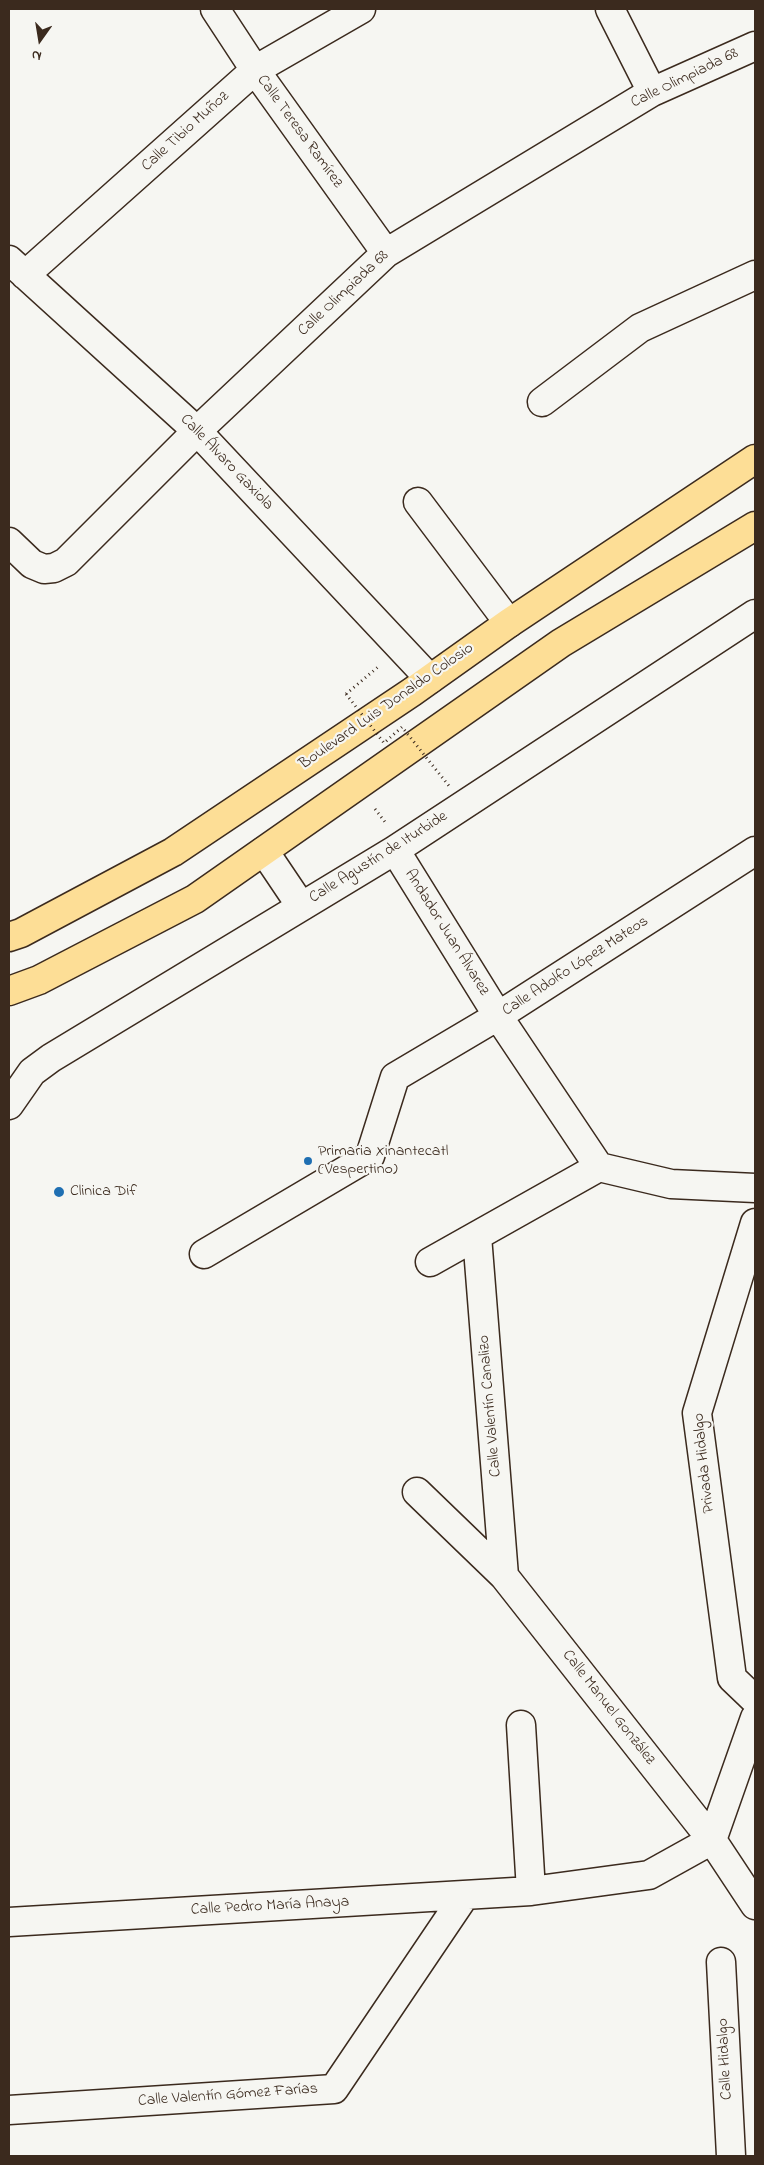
<!DOCTYPE html>
<html>
<head>
<meta charset="utf-8">
<style>
  body { margin:0 }
  #map { position:relative; width:764px; height:2165px; overflow:hidden; background:#f6f6f2; font-family:"Indie Flower",sans-serif }
  canvas { display:block }
  .frame { position:absolute; inset:0; border:10px solid #3b2a1e; pointer-events:none }
  .north { position:absolute; left:15px; top:15px; width:50px; height:50px; -webkit-text-stroke:4px #f6f6f2; paint-order:stroke; rotate:193deg; font-size:14px; font-weight:700; line-height:20px; text-align:center; color:#3b2a1e }
  .north::after { content:''; display:block; margin:auto; width:18px; height:22px; background:#3b2a1e; clip-path:polygon(50% 0,100% 100%,50% 72%,0 100%) }
</style>
</head>
<body>
<div id="map">
<canvas width="764" height="2165"></canvas>
<div class="frame"></div>
<div class="north">N</div>
</div>
<script>
const context = document.querySelector('canvas').getContext('2d');
context.lineJoin = 'round';
const shape = rows => new Path2D(rows.map(r => 'M' + r).join(''));
function stroke(path, color, width, dash) { context.strokeStyle = color; context.lineWidth = width; context.lineCap = dash ? 'butt' : 'round'; context.setLineDash(dash || []); context.stroke(path); }
function label(font, color, halo, rows, align = 'center') {
  context.font = font + ' "Indie Flower",sans-serif'; context.lineWidth = 4.5; context.setLineDash([]); context.textBaseline = 'middle'; context.strokeStyle = halo; context.fillStyle = color; for (const [text, x, y, turn = 0] of rows) {
    context.save(); context.translate(x, y); context.rotate((+turn || 0) * Math.PI / 180); context.textAlign = isNaN(turn) ? turn : align; if (halo) context.strokeText(text, 0, 0); context.fillText(text, 0, 0); context.restore();
  }
}
const street = shape([
  [215,9,255,70,386,253],
  [610,9,652,92],
  [9,260,197,431,430,679],
  [25,275,255,70,361,9],
  [542,402,640,328,755,275],
  [418,502,509,623],
  [9,542,32,564,44,569,54,568,66,562,197,431,386,253,652,92,755,46],
  [395,850,498,1016,599,1167],
  [264,851,301,906],
  [9,1105,32,1072,51,1058,395,850,755,614],
  [599,1167,671,1184,755,1188],
  [755,1223,697,1413,732,1678,755,1700],
  [477,1236,504,1576],
  [204,1254,370,1156,395,1077,498,1016,755,851],
  [430,1262,599,1167],
  [417,1492,504,1576,712,1840,755,1905],
  [521,1725,531,1891],
  [9,1922,531,1891,649,1875,712,1840,755,1718],
  [721,1962,731,2156],
  [9,2110,334,2089,465,1895]
]);
const highway = shape([
  [9,937,21,933,173,852,412,692,509,623,755,459],
  [9,991,39,980,195,899,561,643,755,526]
]);
stroke(street, '#3b2a1e', 31);
stroke(highway, '#3b2a1e', 31);
stroke(shape([
  [346,694,378,667],
  [375,809,385,822]
]), '#3b2a1e', 3, [1, 4]);
stroke(street, '#f6f6f2', 28);
stroke(highway, '#fdde96', 28);
stroke(shape([
  [346,694,384,743,402,727,449,786]
]), '#3b2a1e', 3, [1, 4]);
for (const [x, y, r, color] of [
  [308,1161,5,"#1f6fb2"],
  [59,1192,6,"#1f6fb2"]
]) { const dot = new Path2D(); dot.arc(x, y, r, 0, 2 * Math.PI); context.fillStyle = color; context.fill(dot); stroke(dot, '#f6f6f2', 2); }
label('16px', '#3b2a1e', '#f6f6f2', [
  ["Calle Olimpiada 68",685,79,-26],
  ["Calle Tibio Muñoz",186,132,-42],
  ["Calle Teresa Ramírez",299,132,54],
  ["Calle Olimpiada 68",344,294,-43],
  ["Calle Álvaro Gaxiola",226,463,46],
  ["Boulevard Luis Donaldo Colosio",387,707,-35],
  ["Calle Agustín de Iturbide",379,858,-32],
  ["Andador Juan Álvarez",446,933,58],
  ["Calle Adolfo López Mateos",576,967,-33],
  ["Calle Valentín Canalizo",491,1406,-95],
  ["Privada Hidalgo",705,1463,-96],
  ["Calle Manuel González",608,1708,52],
  ["Calle Pedro María Anaya",270,1907,-3],
  ["Calle Hidalgo",726,2059,-93],
  ["Calle Valentín Gómez Farías",228,2096,-4]
]);
label('16px', '#3b2a1e', '#f6f6f2', [
  ["Primaria Xinantecatl",318,1152],
  ["(Vespertino)",318,1170],
  ["Clinica Dif",70,1192]
], 'left');
</script>
</body>
</html>
